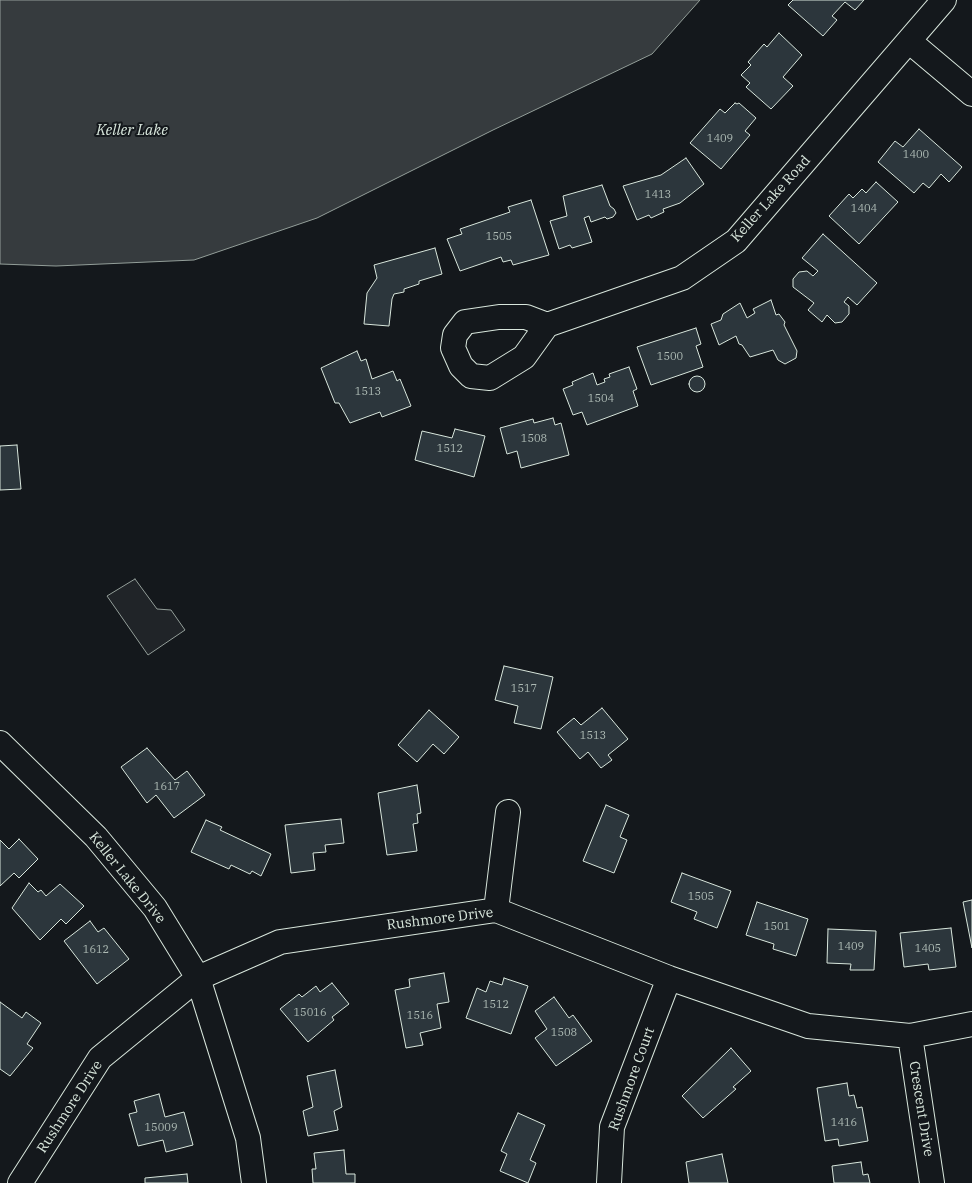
<!DOCTYPE html>
<html>
<head>
<meta charset="utf-8">
<style>
  body { margin:0 }
  canvas { display:block; background:#14181c }
</style>
</head>
<body>
<canvas width="972" height="1183"></canvas>
<script>
const context = document.querySelector('canvas').getContext('2d');
context.lineJoin = 'round';
function fillPath(path, color) { context.fillStyle = color; context.fill(path, 'evenodd'); }
const shape = rows => new Path2D(rows.map(r => 'M' + r).join(''));
function stroke(path, color, width, dash) { context.strokeStyle = color; context.lineWidth = width; context.lineCap = dash ? 'butt' : 'round'; context.setLineDash(dash || []); context.stroke(path); }
function label(font, color, halo, rows, align = 'center') {
  context.font = font + ' "IBM Plex Serif",serif'; context.lineWidth = 4; context.setLineDash([]); context.textBaseline = 'middle'; context.strokeStyle = halo; context.fillStyle = color; for (const [text, x, y, turn = 0] of rows) {
    context.save(); context.translate(x, y); context.rotate((+turn || 0) * Math.PI / 180); context.textAlign = isNaN(turn) ? turn : align; if (halo) context.strokeText(text, 0, 0); context.fillText(text, 0, 0); context.restore();
  }
}
const green = shape([
  [135,579,157,609,171,610,185,630,148,655,107,596,135,579]
]);
fillPath(green, '#202428');
stroke(green, '#939e99', 1);
const water = shape([
  [0,0,700,0,652,54,493,130,317,218,194,260,56,266,0,264,0,0]
]);
fillPath(water, '#363b3e');
stroke(water, '#939e99', 1);
const building = shape([
  [793,0,864,0,855,10,845,2,832,16,837,20,823,36,788,5,793,0],
  [779,33,802,55,783,77,793,86,771,109,746,87,750,83,741,75,751,65,748,62,764,44,767,47,779,33],
  [735,103,737,104,739,103,756,118,745,131,750,135,721,169,690,143,720,109,725,113,735,103],
  [919,129,962,167,949,182,941,174,929,188,923,183,914,193,878,162,895,141,903,147,919,129],
  [686,158,704,184,680,203,663,209,664,212,651,218,649,215,637,220,623,186,661,175,686,158],
  [876,182,898,202,859,244,829,216,849,194,853,198,862,189,866,193,876,182],
  [602,185,610,206,614,209,616,213,613,217,607,219,605,217,591,222,589,216,584,218,592,242,572,248,570,245,559,249,550,221,567,216,563,196,602,185],
  [531,200,549,255,513,265,511,260,503,262,501,257,460,271,447,239,462,234,460,229,510,212,508,207,531,200],
  [823,234,877,283,857,305,848,297,844,302,849,306,849,314,842,322,835,323,827,315,822,322,808,310,814,303,793,287,793,279,799,272,807,271,813,276,818,271,802,258,823,234],
  [435,248,442,274,419,281,419,284,404,289,404,292,394,294,392,299,389,326,364,324,367,293,377,278,374,265,435,248],
  [771,300,776,315,779,314,785,322,784,325,797,351,796,358,785,364,778,360,773,350,750,357,742,345,739,344,736,336,719,345,711,324,721,320,723,314,740,303,747,318,755,313,753,309,771,300],
  [696,328,701,344,696,346,703,367,651,385,637,347,696,328],
  [357,351,361,361,366,359,372,379,393,371,397,381,400,379,411,406,382,417,380,412,350,423,339,403,335,403,321,368,357,351],
  [629,367,637,389,633,391,638,406,587,425,582,412,573,415,563,389,573,385,572,382,593,373,597,385,605,382,604,379,610,377,609,374,629,367],
  '689 384a8 8 0 1 1 16 0a8 8 0 1 1-16 0Z',
  [553,418,555,425,561,423,569,455,521,468,517,451,507,454,500,428,533,419,534,423,553,418],
  [455,429,485,436,474,477,415,460,422,431,452,438,455,429],
  [17,445,21,489,0,490,0,446,17,445],
  [504,666,553,677,541,729,514,723,518,706,495,700,504,666],
  [602,708,628,739,608,755,612,760,601,768,588,752,580,759,557,732,574,718,581,725,602,708],
  [429,710,459,737,444,754,433,744,417,762,398,745,429,710],
  [147,748,175,780,187,771,205,795,174,818,156,795,147,803,121,767,147,748],
  [417,785,421,813,417,814,418,823,413,824,417,851,387,855,378,793,417,785],
  [606,805,629,815,620,837,627,840,614,873,583,861,606,805],
  [341,819,344,843,325,845,326,852,313,853,315,870,291,873,285,825,341,819],
  [206,820,222,827,220,830,271,854,261,876,252,871,250,874,231,865,229,869,191,852,206,820],
  [19,839,38,859,19,878,14,873,0,886,0,840,9,849,19,839],
  [682,873,731,891,717,928,694,919,697,912,671,902,682,873],
  [29,883,38,892,41,890,46,896,60,884,84,906,66,924,61,919,40,940,12,908,29,883],
  [972,900,972,948,963,902,972,900],
  [757,902,808,919,796,956,773,949,774,944,746,935,757,902],
  [90,921,98,932,104,928,129,959,97,984,64,941,90,921],
  [951,928,956,967,929,970,928,964,904,967,900,933,951,928],
  [828,929,876,931,874,970,850,970,851,964,827,963,828,929],
  [444,973,449,1002,437,1004,441,1028,420,1033,423,1045,406,1048,395,990,410,987,409,979,444,973],
  [504,978,528,986,511,1034,466,1018,477,988,486,992,490,981,502,985,504,978],
  [332,983,349,1004,332,1017,334,1020,308,1042,280,1009,299,994,302,997,316,986,320,992,332,983],
  [554,997,569,1018,573,1015,592,1041,556,1066,535,1038,547,1029,535,1011,554,997],
  [0,1002,22,1018,26,1012,41,1023,27,1044,33,1048,10,1076,0,1069,0,1002],
  [731,1048,751,1071,733,1087,736,1089,703,1118,682,1096,731,1048],
  [335,1070,342,1107,334,1111,338,1130,308,1136,303,1111,313,1107,307,1076,335,1070],
  [847,1083,849,1096,854,1095,857,1108,862,1107,868,1141,839,1146,838,1139,825,1141,817,1088,847,1083],
  [159,1094,165,1117,184,1112,193,1145,166,1152,163,1140,138,1146,129,1114,137,1112,134,1101,159,1094],
  [518,1113,545,1125,530,1160,536,1163,528,1183,500,1171,507,1154,501,1151,518,1113],
  [344,1150,346,1174,355,1174,355,1183,313,1183,312,1169,316,1169,314,1153,344,1150],
  [722,1154,728,1183,689,1183,686,1162,722,1154],
  [861,1162,863,1175,868,1174,870,1183,834,1183,832,1166,861,1162],
  [187,1174,188,1183,145,1183,145,1178,187,1174]
]);
fillPath(building, '#2c363c');
stroke(building, '#d8e6dc', 1);
const minor = shape([
  [909,41,972,94],
  [547,325,524,357,490,378,471,376,461,366,453,348,455,335,465,322,499,317,526,317,547,325,682,278,736,241,944,0],
  [0,743,96,837,155,908,198,978,248,1138,254,1183],
  [496,910,508,812],
  [910,1036,932,1183],
  [20,1183,100,1058,198,978,280,942,496,910,669,978,808,1026,910,1036,972,1024],
  [609,1183,612,1127,669,978]
]);
stroke(minor, '#d8e6dc', 26);
stroke(minor, '#14181c', 24);
label('11px', '#adbab4', null, [
  ["1409",720,139],
  ["1400",916,155],
  ["1413",658,195],
  ["1404",864,209],
  ["1505",499,237],
  ["1500",670,357],
  ["1513",368,392],
  ["1504",601,399],
  ["1508",534,439],
  ["1512",450,449],
  ["1517",524,689],
  ["1513",593,736],
  ["1617",167,787],
  ["1505",701,897],
  ["1501",777,927],
  ["1409",851,947],
  ["1405",928,949],
  ["1612",96,950],
  ["1512",496,1005],
  ["15016",310,1013],
  ["1516",420,1016],
  ["1508",564,1033],
  ["1416",844,1123],
  ["15009",161,1128]
]);
label('14px', '#d8e6dc', '#14181c', [
  ["Keller Lake Road",771,199,-48],
  ["Keller Lake Drive",127,878,51],
  ["Rushmore Drive",440,919,-7],
  ["Rushmore Court",632,1079,-70],
  ["Rushmore Drive",70,1107,-57],
  ["Crescent Drive",921,1109,81]
]);
label('italic 15px', '#d8e6dc', '#14181c', [
  ["Keller Lake",132,131]
]);
</script>
</body>
</html>
